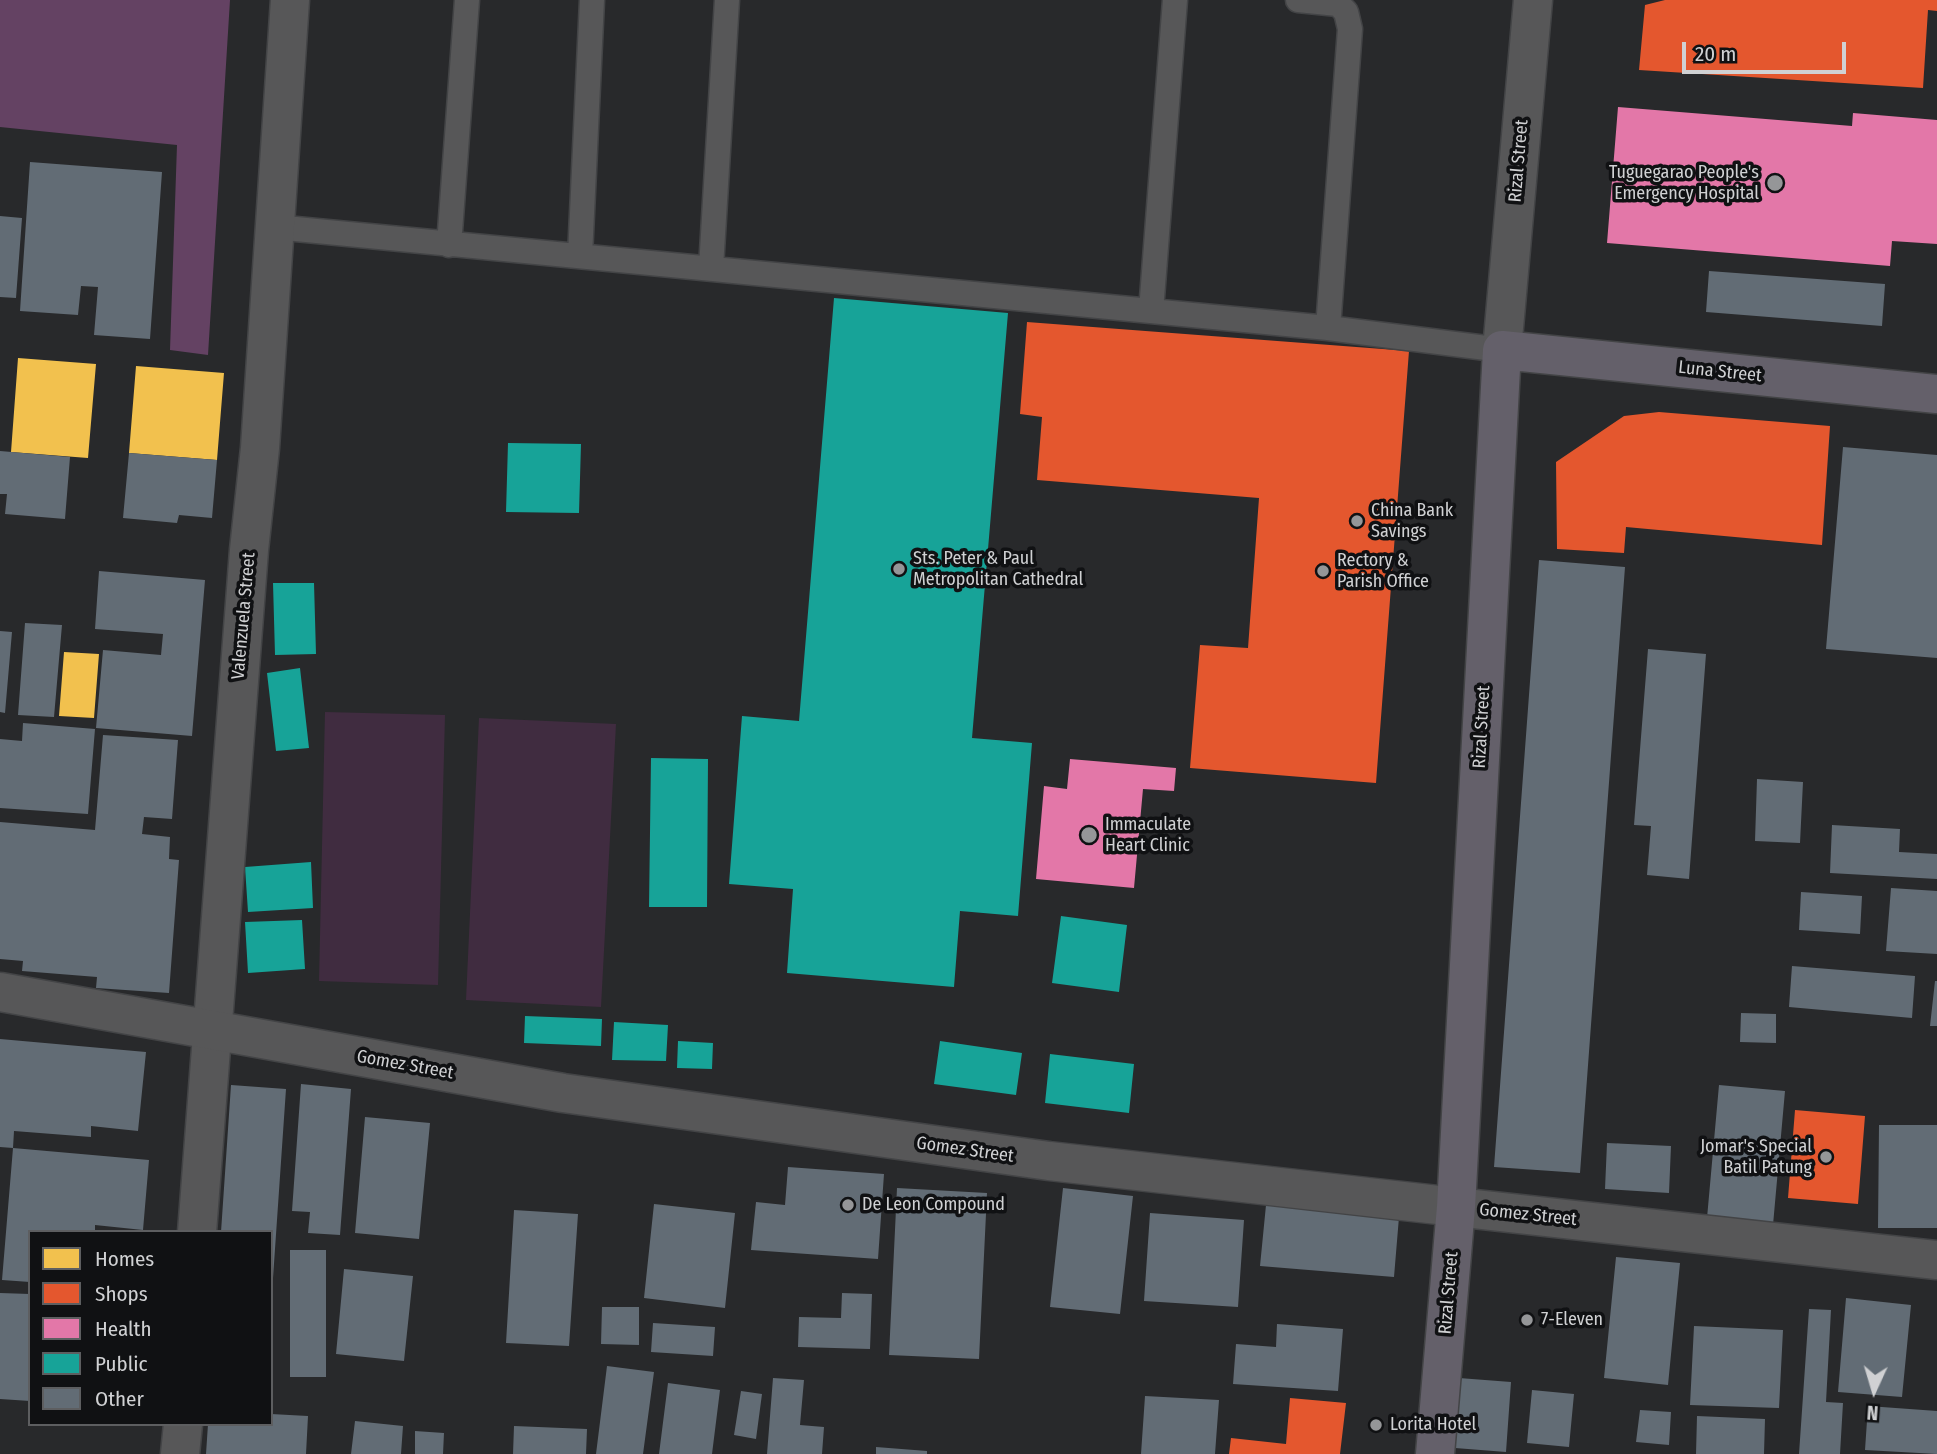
<!DOCTYPE html>
<html>
<head>
<meta charset="utf-8">
<style>
  body { margin:0 }
  #map { position:relative; width:1937px; height:1454px; overflow:hidden; background:#28292b; font-family:"Fira Sans Condensed",sans-serif }
  canvas { display:block }
  .legend { position:absolute; left:28px; top:1230px; width:245px; height:196px; box-sizing:border-box; background:#101113; border:2px solid #5d5e60; margin:0; padding:9px 12px; list-style:none; font-size:21px; color:#d0d1d3 }
  .legend li { display:flex; align-items:center; gap:14px; height:35px }
  .legend b { width:35px; border:2px solid #5d5e60 }
  .north { position:absolute; left:1839px; top:1356px; width:70px; height:70px; -webkit-text-stroke:5px #101113; paint-order:stroke; rotate:184deg; font-size:19px; font-weight:700; line-height:28px; text-align:center; color:#d0d1d3 }
  .north::after { content:''; display:block; margin:auto; width:24px; height:32px; background:#d0d1d3; clip-path:polygon(50% 0,100% 100%,50% 72%,0 100%) }
  .scale { position:absolute; left:1682px; top:42px; width:164px; height:32px; box-sizing:border-box; border:4px solid #d0d1d3; border-top:0; padding-left:9px; font-size:21px; line-height:24px; white-space:nowrap; color:#d0d1d3; -webkit-text-stroke:5px #101113; paint-order:stroke }
</style>
</head>
<body>
<div id="map">
<canvas width="1937" height="1454"></canvas>
<ul class="legend">
<li><b style="height:19px;background:#f2c14e"></b>Homes</li>
<li><b style="height:19px;background:#e4572e"></b>Shops</li>
<li><b style="height:19px;background:#e377a8"></b>Health</li>
<li><b style="height:19px;background:#17a398"></b>Public</li>
<li><b style="height:19px;background:#626c75"></b>Other</li>
</ul>
<div class="north">N</div>
<div class="scale">20 m</div>
</div>
<script>
const context = document.querySelector('canvas').getContext('2d');
context.lineJoin = 'round';
function fillPath(path, color) { context.fillStyle = color; context.fill(path, 'evenodd'); }
const shape = rows => new Path2D(rows.map(r => 'M' + r).join(''));
function stroke(path, color, width, dash) { context.strokeStyle = color; context.lineWidth = width; context.lineCap = dash ? 'butt' : 'round'; context.setLineDash(dash || []); context.stroke(path); }
function label(font, color, halo, rows, align = 'center') {
  context.font = font + ' "Fira Sans Condensed",sans-serif'; context.lineWidth = 7; context.setLineDash([]); context.textBaseline = 'middle'; context.strokeStyle = halo; context.fillStyle = color; for (const [text, x, y, turn = 0] of rows) {
    context.save(); context.translate(x, y); context.rotate((+turn || 0) * Math.PI / 180); context.textAlign = isNaN(turn) ? turn : align; if (halo) context.strokeText(text, 0, 0); context.fillText(text, 0, 0); context.restore();
  }
}
fillPath(shape([
  [325,712,445,715,438,985,319,981],
  [479,718,616,724,601,1007,466,1000]
]), '#402c40');
fillPath(shape([
  [0,0,230,0,208,355,170,350,177,145,0,127]
]), '#644263');
fillPath(shape([
  [18,358,96,364,88,458,11,452],
  [136,366,224,373,217,460,129,453],
  [64,652,99,654,94,718,59,716]
]), '#f2c14e');
fillPath(shape([
  [1665,0,1937,0,1937,11,1928,10,1923,88,1639,70,1645,5],
  [1027,322,1409,351,1376,783,1190,768,1200,645,1248,648,1259,498,1037,480,1042,417,1020,414],
  [1659,412,1830,426,1822,545,1626,527,1624,553,1557,549,1556,462,1624,416],
  [1795,1110,1865,1116,1858,1204,1788,1198],
  [1290,1398,1346,1403,1340,1454,1229,1454,1231,1438,1286,1444]
]), '#e4572e');
fillPath(shape([
  [1618,107,1852,126,1853,113,1937,120,1937,244,1892,241,1890,266,1607,243],
  [1070,759,1176,768,1174,791,1143,789,1134,888,1036,879,1044,786,1067,789]
]), '#e377a8');
fillPath(shape([
  [834,298,1008,313,972,738,1032,743,1018,916,960,911,954,987,787,973,793,889,729,884,742,716,799,721],
  [508,443,581,444,579,513,506,512],
  [273,583,314,583,316,654,275,655],
  [300,668,309,748,276,751,267,673],
  [651,758,708,759,707,907,649,907],
  [311,862,313,908,248,912,245,867],
  [1061,916,1127,925,1119,992,1052,983],
  [302,920,305,969,248,973,245,922],
  [525,1016,602,1019,601,1046,524,1043],
  [614,1022,668,1025,666,1061,612,1060],
  [678,1041,713,1043,712,1069,677,1068],
  [940,1041,1022,1053,1016,1095,934,1084],
  [1050,1054,1134,1064,1129,1113,1045,1103]
]), '#17a398');
fillPath(shape([
  [30,162,162,172,150,339,94,335,98,287,81,286,78,315,20,311],
  [0,216,22,218,16,298,0,297],
  [1709,271,1885,284,1882,326,1706,312],
  [1843,447,1937,455,1937,658,1826,649],
  [0,451,70,457,65,519,5,514,7,494,0,494],
  [129,453,217,460,212,518,179,515,177,523,123,518],
  [1539,560,1625,567,1580,1173,1494,1167],
  [99,571,205,580,192,736,96,728,103,650,161,655,163,634,95,629],
  [25,623,62,625,54,717,18,715],
  [0,631,12,632,5,713,0,712],
  [1648,649,1706,654,1689,879,1647,875,1651,826,1634,825],
  [23,723,95,729,88,814,0,808,0,739,22,741],
  [103,735,178,740,172,819,144,817,142,834,170,837,169,859,179,860,169,993,96,988,97,977,22,971,23,961,0,959,0,822,95,830],
  [1757,779,1803,782,1800,843,1755,841],
  [1832,825,1900,829,1899,852,1937,854,1937,879,1830,873],
  [1891,888,1937,891,1937,954,1886,951],
  [1801,892,1862,896,1860,934,1799,930],
  [1792,966,1915,976,1912,1018,1789,1007],
  [1935,981,1937,981,1937,1026,1930,1026],
  [1741,1013,1776,1014,1776,1043,1740,1042],
  [0,1039,146,1052,138,1131,91,1126,91,1137,14,1131,13,1148,0,1147],
  [301,1084,351,1089,340,1235,308,1233,310,1212,292,1211],
  [231,1085,286,1089,273,1278,271,1277,271,1232,221,1232],
  [1719,1085,1785,1091,1773,1225,1707,1218],
  [365,1117,430,1123,419,1239,355,1233],
  [1879,1125,1937,1125,1937,1228,1878,1228],
  [1607,1143,1671,1146,1669,1193,1605,1189],
  [13,1148,149,1160,143,1230,95,1225,95,1232,30,1232,30,1282,2,1280],
  [788,1167,884,1174,878,1259,751,1250,756,1202,785,1205],
  [897,1188,987,1193,979,1359,889,1355],
  [1063,1188,1133,1196,1120,1314,1050,1307],
  [654,1204,735,1213,725,1308,644,1298],
  [1266,1205,1399,1217,1394,1277,1260,1266],
  [514,1210,578,1214,569,1346,506,1343],
  [1150,1213,1244,1220,1238,1307,1144,1301],
  [290,1250,326,1250,326,1377,290,1377],
  [1616,1257,1680,1263,1668,1385,1604,1378],
  [344,1269,413,1276,404,1361,336,1354],
  [0,1293,30,1294,30,1401,0,1399],
  [842,1293,872,1294,870,1349,798,1347,799,1317,841,1318],
  [1846,1298,1911,1305,1902,1397,1838,1392],
  [602,1307,639,1307,639,1345,601,1344],
  [1809,1309,1831,1310,1826,1402,1843,1403,1840,1454,1799,1454],
  [653,1323,715,1327,713,1356,651,1352],
  [1277,1324,1343,1329,1338,1391,1233,1384,1236,1344,1276,1347],
  [1694,1326,1783,1330,1779,1408,1690,1405],
  [607,1366,654,1372,643,1454,596,1454],
  [773,1378,804,1380,800,1425,824,1427,822,1454,767,1454],
  [1459,1378,1511,1382,1506,1452,1455,1448],
  [668,1383,720,1390,712,1454,659,1454],
  [1532,1390,1574,1394,1569,1447,1527,1443],
  [741,1391,762,1394,756,1439,734,1435],
  [1145,1396,1219,1400,1215,1454,1141,1454],
  [1868,1406,1937,1411,1937,1454,1865,1450],
  [1640,1410,1671,1412,1669,1445,1636,1442],
  [271,1414,308,1416,306,1454,206,1454,208,1424,271,1424],
  [1697,1416,1765,1419,1764,1454,1696,1454],
  [355,1421,403,1426,401,1454,351,1454],
  [514,1426,587,1429,586,1454,513,1454],
  [415,1431,444,1433,443,1454,415,1454],
  [876,1447,927,1451,927,1454,876,1454]
]), '#626c75');
const lane = shape([
  [1298,0,1338,4,1346,12,1350,29,1328,328],
  [275,227,1328,328,1502,350],
  [449,245,467,0],
  [580,256,592,0],
  [711,268,727,0],
  [1151,311,1175,0]
]);
const street = shape([
  [1456,1207,1937,1260],
  [197,1232,249,550,260,448,290,0],
  [180,1454,183,1424]
]);
const secondary = shape([
  [1502,350,1533,0],
  [0,992,563,1093,1049,1161,1456,1207]
]);
const primary = shape([
  [1435,1454,1456,1207,1502,350,1937,394]
]);
stroke(lane, '#434446', 27);
stroke(street, '#434446', 41);
stroke(secondary, '#434446', 41);
stroke(primary, '#434446', 41);
stroke(lane, '#575758', 24);
stroke(street, '#575758', 38);
stroke(secondary, '#575758', 38);
stroke(primary, '#64606a', 38);
for (const [x, y, r, color] of [
  [1775,183,9,"#959698"],
  [1357,521,7,"#959698"],
  [899,569,7,"#959698"],
  [1323,571,7,"#959698"],
  [1089,835,9,"#959698"],
  [1826,1157,7,"#959698"],
  [848,1205,7,"#959698"],
  [1527,1320,7,"#959698"],
  [1376,1425,7,"#959698"]
]) { const dot = new Path2D(); dot.arc(x, y, r, 0, 2 * Math.PI); context.fillStyle = color; context.fill(dot); stroke(dot, '#101113', 2.5); }
label('18px', '#d0d1d3', '#101113', [
  ["Rizal Street",1519,161,-85],
  ["Luna Street",1720,372,6],
  ["Valenzuela Street",244,616,-85],
  ["Rizal Street",1482,727,-87],
  ["Gomez Street",405,1065,10],
  ["Gomez Street",965,1150,8],
  ["Gomez Street",1528,1215,6],
  ["Rizal Street",1449,1293,-85]
]);
label('18px', '#d0d1d3', '#101113', [
  ["Tuguegarao People's",1759,173,"right"],
  ["Emergency Hospital",1759,194,"right"],
  ["China Bank",1371,511],
  ["Savings",1371,532],
  ["Sts. Peter & Paul",913,559],
  ["Metropolitan Cathedral",913,580],
  ["Rectory &",1337,561],
  ["Parish Office",1337,582],
  ["Immaculate",1105,825],
  ["Heart Clinic",1105,846],
  ["Jomar's Special",1812,1147,"right"],
  ["Batil Patung",1812,1168,"right"],
  ["De Leon Compound",862,1205],
  ["7-Eleven",1541,1320],
  ["Lorita Hotel",1390,1425]
], 'left');
</script>
</body>
</html>
